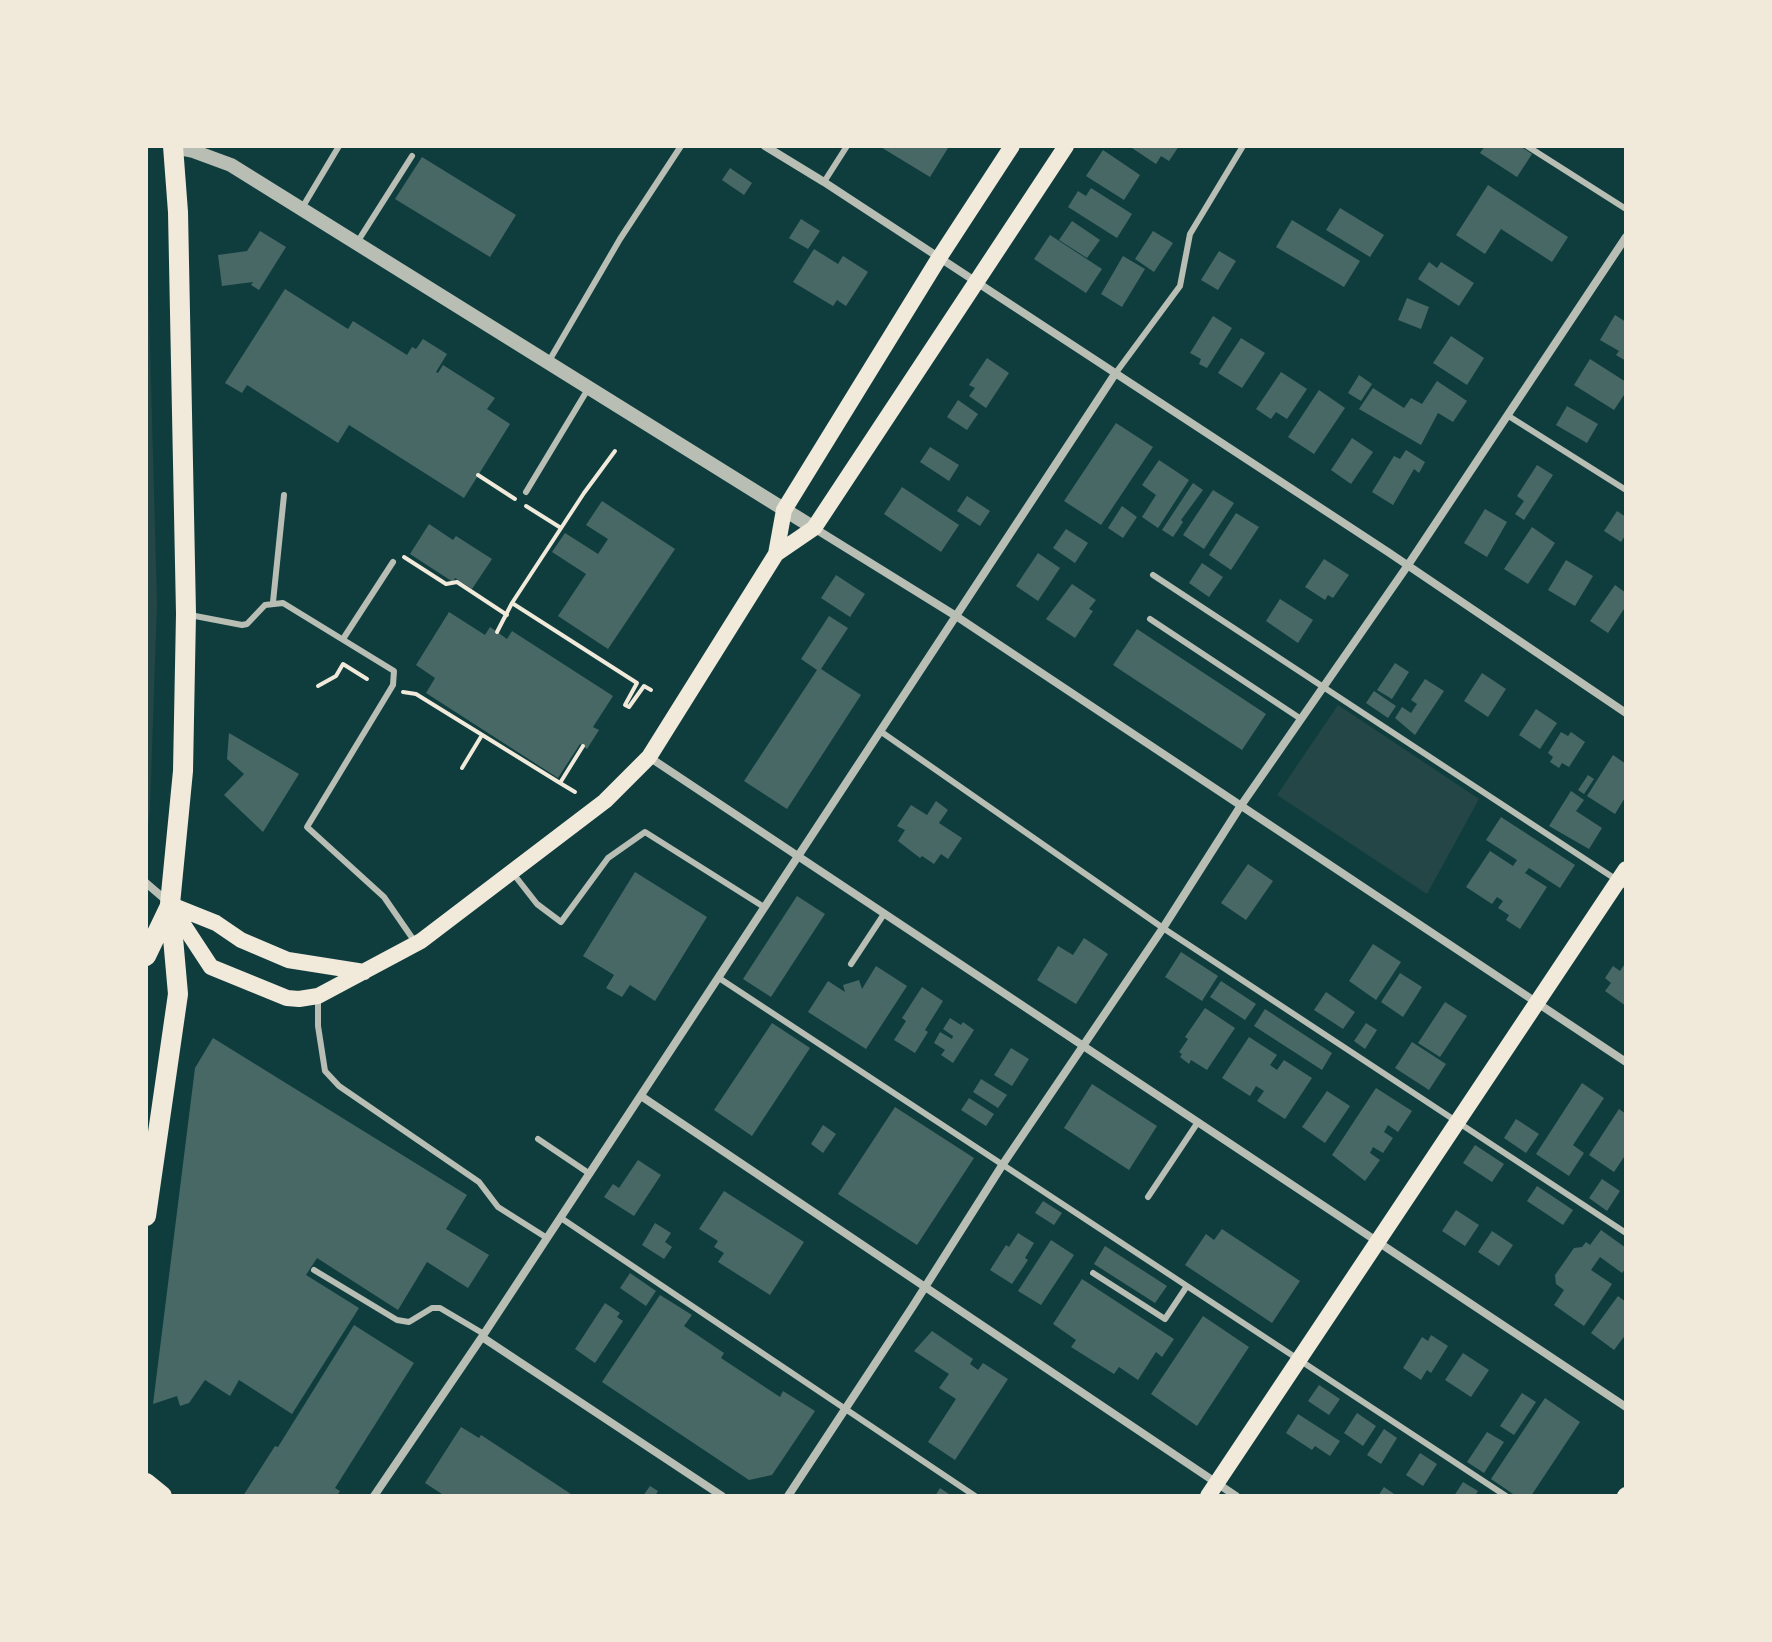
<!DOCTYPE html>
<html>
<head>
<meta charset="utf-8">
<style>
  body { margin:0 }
  #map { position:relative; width:1772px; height:1642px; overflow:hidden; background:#0f3d3e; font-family:Overpass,sans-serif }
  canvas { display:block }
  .frame { position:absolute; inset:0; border:148px solid #f1e9da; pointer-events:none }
</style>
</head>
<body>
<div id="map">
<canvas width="1772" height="1642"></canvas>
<div class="frame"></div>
</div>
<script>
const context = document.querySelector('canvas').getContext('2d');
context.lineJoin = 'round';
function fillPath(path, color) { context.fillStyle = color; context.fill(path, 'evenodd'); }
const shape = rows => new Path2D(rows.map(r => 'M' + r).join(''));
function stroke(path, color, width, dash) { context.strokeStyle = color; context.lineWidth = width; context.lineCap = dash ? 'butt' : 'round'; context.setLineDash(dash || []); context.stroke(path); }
fillPath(shape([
  [146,199,157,603,150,808,146,846],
  [1338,705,1479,799,1427,894,1277,795]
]), '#244646');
fillPath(shape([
  [879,146,944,146,948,148,930,177],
  [1129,146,1179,146,1169,161,1161,156,1156,164],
  [1485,146,1520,146,1532,154,1517,177,1480,153],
  [1103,150,1140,175,1124,200,1086,176],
  [422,157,516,215,490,257,395,199],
  [730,168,752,183,744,195,722,180],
  [1488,185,1568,237,1552,262,1501,229,1485,254,1456,235],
  [1091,188,1132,214,1117,238,1068,207,1078,191,1086,196],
  [1340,208,1384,235,1370,257,1326,230],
  [801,219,820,231,808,249,789,238],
  [1292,220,1360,261,1344,287,1276,247],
  [1072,221,1100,240,1087,258,1059,240],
  [260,231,286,247,259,290,251,285,253,282,222,286,218,255,247,251],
  [1153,231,1173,243,1154,272,1135,259],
  [1050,235,1102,269,1086,293,1034,259],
  [814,249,838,264,843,256,868,272,846,306,837,300,833,306,793,282],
  [1219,251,1236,261,1218,290,1201,280],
  [1123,256,1145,269,1122,307,1101,294],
  [1429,262,1437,268,1441,262,1474,283,1459,306,1418,279],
  [285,289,348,329,353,321,407,355,412,347,416,349,423,339,447,354,436,372,438,373,443,365,495,398,487,409,510,424,464,498,349,425,338,443,247,385,242,393,225,383],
  [1407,298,1429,307,1421,329,1398,320],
  [1615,315,1626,322,1626,361,1616,355,1619,351,1600,340],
  [1213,316,1232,328,1207,368,1199,364,1201,359,1190,353],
  [1451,336,1484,358,1467,385,1433,363],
  [1241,338,1265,353,1242,388,1218,373],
  [987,358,1009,373,986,408,969,396,975,388,969,385],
  [1590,359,1626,382,1626,392,1614,410,1574,385],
  [1281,372,1307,389,1287,419,1276,412,1271,419,1256,409],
  [1359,375,1372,384,1361,401,1348,393],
  [1437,381,1467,401,1453,422,1438,413,1421,445,1359,409,1373,388,1404,408,1411,398,1422,404],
  [1319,390,1345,408,1314,454,1288,437],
  [958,400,978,414,967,430,947,417],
  [1567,406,1598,424,1587,443,1556,425],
  [1116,423,1153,447,1101,525,1064,501],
  [1352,438,1373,452,1351,484,1331,470],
  [930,447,959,465,949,481,920,462],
  [1406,450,1425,462,1419,473,1414,469,1393,505,1372,492,1394,456,1400,459],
  [1159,460,1189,480,1158,528,1142,517,1156,495,1142,485],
  [1537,465,1553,475,1524,520,1515,514,1524,501,1517,496],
  [1193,483,1203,490,1181,520,1183,522,1173,537,1162,530],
  [902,487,959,525,941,552,884,514],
  [1213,490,1234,503,1204,549,1183,535],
  [967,496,990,511,980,526,957,511],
  [602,501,675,549,608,649,558,616,586,574,552,552,565,533,598,554,608,539,586,525],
  [1122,506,1137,517,1123,538,1108,528],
  [1485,509,1507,522,1487,557,1464,543],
  [1617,511,1626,517,1626,534,1621,542,1604,531],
  [1236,513,1259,527,1231,570,1209,555],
  [429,524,453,540,456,536,492,559,472,589,455,578,453,582,410,554],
  [1532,527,1555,543,1528,584,1504,569],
  [1066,529,1088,543,1075,563,1053,548],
  [1038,553,1060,568,1038,601,1016,586],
  [1324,559,1349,575,1333,598,1328,595,1325,600,1305,587],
  [1566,560,1593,576,1575,606,1548,590],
  [1202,563,1223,577,1209,597,1189,583],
  [836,575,865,594,850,617,821,598],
  [1072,584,1096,600,1089,609,1093,611,1075,638,1046,619],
  [1615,585,1626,593,1626,606,1608,633,1590,621],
  [1280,599,1313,620,1298,643,1266,621],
  [449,612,485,635,490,627,507,639,512,631,613,696,593,727,599,730,587,749,580,744,558,778,426,693,435,678,416,665],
  [829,616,848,628,821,669,861,695,787,809,744,781,817,670,801,659],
  [1137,629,1266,714,1242,750,1113,665],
  [1395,663,1409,672,1392,699,1377,690],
  [1482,673,1506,689,1488,717,1464,701],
  [1425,679,1444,691,1415,735,1395,718,1402,707,1411,713,1417,704,1411,700],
  [1374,691,1396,706,1388,718,1366,703],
  [1536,709,1557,723,1540,749,1519,735],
  [1561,732,1568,736,1571,732,1585,742,1569,767,1562,763,1559,768,1550,762,1553,757,1548,753],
  [229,733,299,774,263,832,224,795,244,774,227,759],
  [1613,755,1626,764,1626,796,1615,814,1587,796],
  [1588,775,1594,779,1584,794,1578,790],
  [1571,791,1584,800,1576,811,1602,828,1589,849,1549,826],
  [936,801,948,810,939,823,962,838,948,859,941,854,934,864,922,856,920,858,898,841,905,830,897,826,911,805,927,815],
  [1501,817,1575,865,1560,888,1529,868,1525,873,1547,887,1520,929,1506,920,1509,915,1498,908,1503,901,1497,897,1492,904,1466,887,1490,851,1513,866,1517,860,1486,840],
  [1248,864,1273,881,1246,920,1221,903],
  [635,872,707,917,655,1001,630,985,622,997,606,988,614,975,583,956],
  [797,896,825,914,771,997,743,979],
  [1084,938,1108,954,1076,1004,1037,980,1058,946,1073,955],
  [1373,944,1401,962,1376,1000,1349,981],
  [1181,952,1218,976,1202,1001,1165,977],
  [1626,962,1626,1006,1605,991,1611,983,1605,978,1613,966,1620,971],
  [876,966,907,986,866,1049,808,1012,828,981,845,992,843,985,859,980,862,989],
  [1400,973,1422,987,1403,1017,1381,1002],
  [1221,981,1256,1004,1245,1020,1210,997],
  [922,987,943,1001,925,1030,928,1032,915,1053,894,1040,906,1021,902,1018],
  [1326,992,1355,1012,1343,1029,1314,1010],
  [1445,1002,1467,1016,1440,1057,1418,1043],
  [1205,1008,1235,1028,1207,1070,1191,1060,1189,1064,1180,1057,1182,1054,1179,1052,1188,1039,1185,1037],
  [1265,1009,1332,1053,1322,1070,1254,1026],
  [950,1018,961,1025,963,1022,974,1030,953,1063,941,1055,945,1050,934,1043,940,1032,952,1039,953,1036,943,1029],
  [772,1023,810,1048,752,1136,714,1110],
  [1366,1023,1377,1030,1365,1049,1354,1041],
  [1249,1037,1277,1055,1270,1065,1277,1070,1284,1060,1312,1078,1285,1119,1257,1101,1264,1091,1256,1086,1250,1096,1222,1078],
  [213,1038,467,1195,446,1229,489,1255,468,1288,427,1262,398,1310,317,1258,306,1275,359,1308,292,1414,239,1380,230,1396,205,1380,189,1403,180,1406,177,1396,153,1404,195,1068],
  [1412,1042,1446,1064,1429,1090,1395,1068],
  [1011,1048,1029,1059,1012,1086,994,1075],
  [981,1079,1007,1095,998,1108,973,1092],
  [1582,1083,1604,1098,1573,1145,1584,1153,1569,1176,1536,1154],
  [1092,1084,1157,1126,1129,1170,1064,1128],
  [1376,1088,1412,1111,1398,1132,1388,1125,1384,1132,1393,1138,1383,1153,1373,1147,1370,1153,1380,1160,1365,1181,1332,1155],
  [1327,1091,1350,1106,1325,1143,1302,1127],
  [969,1098,994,1114,986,1126,961,1110],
  [895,1107,974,1158,917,1245,838,1194],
  [1619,1109,1626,1114,1626,1154,1614,1172,1589,1155],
  [1516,1119,1539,1134,1526,1153,1504,1138],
  [823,1125,836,1134,823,1153,811,1144],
  [1475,1145,1504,1164,1492,1182,1463,1163],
  [638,1160,661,1175,634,1216,604,1197,613,1184,619,1188],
  [1602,1179,1620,1191,1607,1211,1589,1198],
  [1537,1186,1573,1210,1563,1225,1527,1201],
  [724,1191,804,1242,770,1295,718,1262,724,1253,714,1247,718,1241,699,1229],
  [1043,1201,1062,1213,1054,1225,1035,1213],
  [1456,1210,1479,1225,1465,1246,1442,1231],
  [655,1223,671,1233,665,1242,672,1247,664,1259,642,1245],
  [1222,1229,1300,1281,1272,1323,1185,1265,1206,1234,1214,1240],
  [1601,1230,1626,1248,1626,1268,1622,1273,1600,1257,1591,1270,1612,1284,1584,1326,1554,1305,1564,1290,1556,1284,1555,1275,1574,1248,1582,1247,1586,1242,1590,1245],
  [1492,1231,1513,1245,1499,1266,1478,1252],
  [1018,1233,1034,1243,1025,1258,1028,1260,1012,1284,990,1270,1006,1245,1009,1247],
  [1051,1240,1074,1255,1041,1305,1018,1291],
  [1105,1246,1167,1286,1155,1303,1094,1264],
  [630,1273,656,1291,646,1306,620,1288],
  [1082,1279,1174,1339,1162,1357,1156,1352,1138,1380,1119,1367,1114,1374,1071,1347,1076,1340,1053,1324],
  [660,1295,692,1315,684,1326,724,1353,721,1358,780,1397,783,1391,815,1411,772,1475,749,1480,602,1382],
  [1618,1296,1626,1302,1626,1334,1614,1350,1591,1333],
  [605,1303,620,1313,617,1317,623,1321,595,1363,575,1349],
  [1203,1316,1249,1347,1197,1426,1151,1394],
  [354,1325,414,1363,335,1488,340,1491,337,1496,243,1496,275,1446,278,1447],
  [932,1331,973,1359,970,1364,978,1370,983,1363,1008,1379,955,1460,928,1442,956,1399,939,1388,949,1374,914,1351],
  [1431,1335,1448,1346,1431,1373,1427,1370,1421,1380,1403,1368,1422,1337,1428,1341],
  [1463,1353,1489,1370,1471,1397,1445,1380],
  [1319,1385,1340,1399,1329,1415,1308,1401],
  [1522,1393,1536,1402,1514,1435,1500,1426],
  [1545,1398,1580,1422,1531,1496,1516,1496,1491,1479],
  [1357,1413,1376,1426,1363,1446,1344,1433],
  [1298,1414,1340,1441,1330,1456,1315,1446,1312,1450,1286,1433],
  [461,1427,479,1438,481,1435,574,1496,445,1496,425,1483],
  [1384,1429,1397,1438,1381,1464,1367,1455],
  [1487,1432,1504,1442,1484,1473,1467,1462],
  [1420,1453,1437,1464,1423,1486,1406,1475],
  [1463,1482,1478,1491,1475,1496,1454,1496],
  [650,1486,658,1491,655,1496,643,1496],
  [1384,1487,1397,1496,1378,1496],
  [940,1488,952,1496,935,1496]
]), '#486865');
stroke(shape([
  [478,475,515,499],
  [526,506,561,528],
  [404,557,446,584,457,582,507,615],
  [512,603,637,683,625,705,629,707,644,686,651,690],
  [497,632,512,603,584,493,615,451],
  [318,686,336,676,343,664,367,679],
  [403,692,416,694,560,783,583,746],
  [462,768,482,735],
  [560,783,575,792]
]), '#f1e9da', 4);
stroke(shape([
  [1527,146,1626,209],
  [824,182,847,146],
  [302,208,339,146],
  [358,241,412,156],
  [549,361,620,239,681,146],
  [1115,374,1180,286,1190,234,1243,146],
  [1507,415,1626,490],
  [526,492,588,389],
  [1153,575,1626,886],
  [273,602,284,495],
  [190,615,242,625,247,624,265,605,283,603,394,671,393,685,307,827,384,897,415,942],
  [1150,619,1301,719],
  [343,639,393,562],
  [880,731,1163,928,1626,1233],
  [512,872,537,904,561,922,608,858,645,832,764,907],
  [851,964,884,914],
  [719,978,1506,1496],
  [318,999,318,1026,325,1071,339,1086,479,1182,498,1207,547,1238],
  [538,1139,590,1174],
  [1148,1197,1198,1122],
  [561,1218,975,1496],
  [314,1270,397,1320,409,1322,432,1308,440,1308,484,1334],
  [1093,1273,1165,1319,1187,1286]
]), '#b8beb3', 6);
stroke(shape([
  [765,146,824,182,1388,552,1626,713],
  [814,528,956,616,1626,1062],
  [649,757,1626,1407],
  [146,883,167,901],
  [641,1096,1236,1496],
  [482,1337,722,1496],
  [374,1496,482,1337,1115,374],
  [788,1496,913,1306,1003,1164,1163,928,1240,807,1408,565,1626,237]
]), '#b8beb3', 8);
stroke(shape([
  [173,147,193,151,231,165,814,528]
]), '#b8beb3', 14);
stroke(shape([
  [776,554,784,510,939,258,1012,146],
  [171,905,216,923,241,940,288,960,364,972],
  [171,906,211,967,287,998,299,999,318,996,421,941,605,801,649,757,776,554,814,528,1066,146],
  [1208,1496,1626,869],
  [1625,1496,1626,1495]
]), '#f1e9da', 16);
stroke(shape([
  [146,956,169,908],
  [146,1216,178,994,170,904,183,771,186,614,178,212,173,146],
  [146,1483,162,1496]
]), '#f1e9da', 20);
</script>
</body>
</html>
